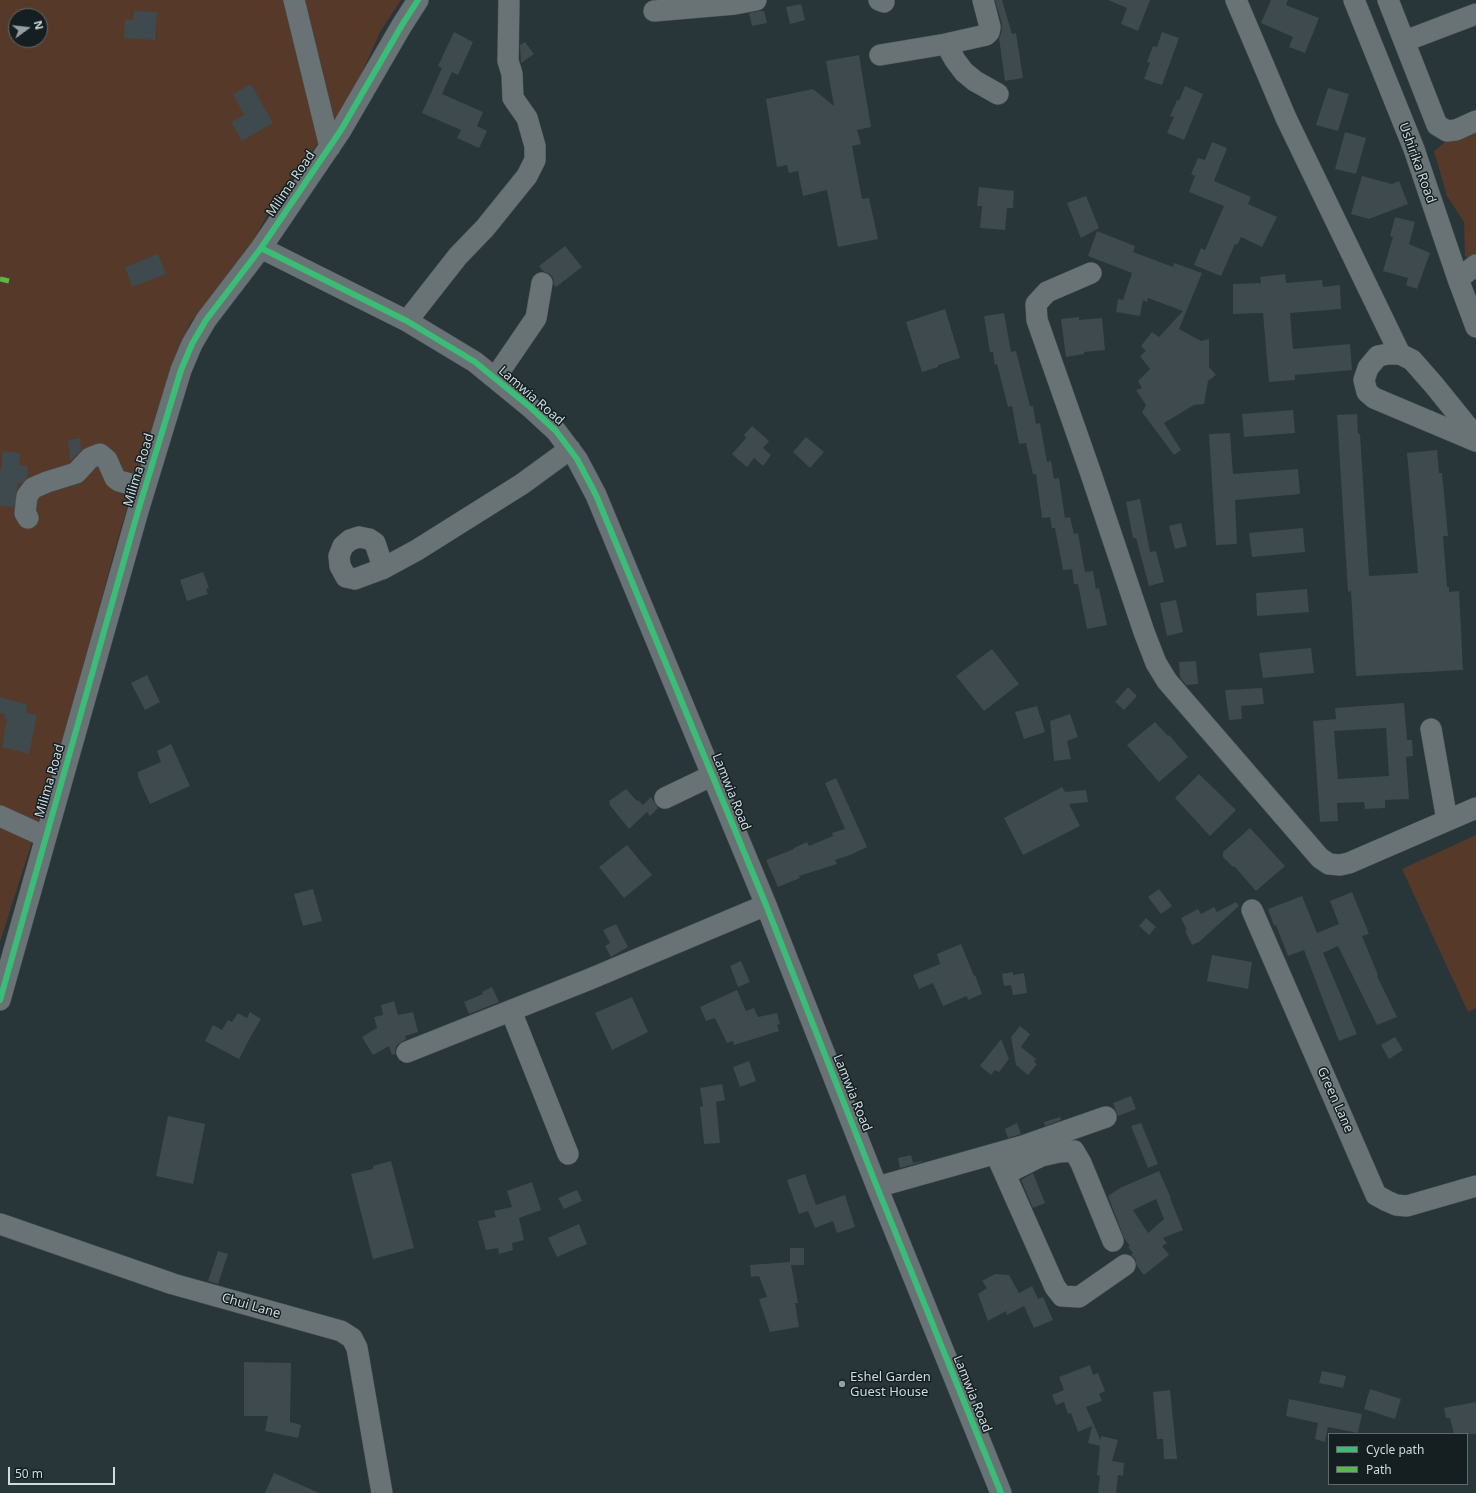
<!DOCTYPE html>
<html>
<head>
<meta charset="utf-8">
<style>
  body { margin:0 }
  #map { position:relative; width:1476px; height:1493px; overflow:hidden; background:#283639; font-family:"Noto Sans",sans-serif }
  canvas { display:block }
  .legend { position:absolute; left:1328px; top:1433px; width:140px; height:52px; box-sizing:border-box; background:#151f22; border:1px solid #5f6a6d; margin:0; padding:5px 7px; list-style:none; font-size:12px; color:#cddbde }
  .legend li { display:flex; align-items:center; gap:8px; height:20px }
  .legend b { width:20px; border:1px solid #5f6a6d }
  .north { position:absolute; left:8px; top:8px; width:40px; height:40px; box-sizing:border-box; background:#151f22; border:1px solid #5f6a6d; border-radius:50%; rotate:75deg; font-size:11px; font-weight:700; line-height:16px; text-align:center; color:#cddbde }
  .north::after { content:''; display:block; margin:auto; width:14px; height:18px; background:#93a1a4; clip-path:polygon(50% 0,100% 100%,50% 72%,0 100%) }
  .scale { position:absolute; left:8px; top:1467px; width:107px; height:18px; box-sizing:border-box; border:2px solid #cddbde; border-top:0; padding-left:5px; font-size:12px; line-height:14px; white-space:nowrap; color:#cddbde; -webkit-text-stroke:3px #151f22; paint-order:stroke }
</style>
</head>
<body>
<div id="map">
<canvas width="1476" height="1493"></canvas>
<ul class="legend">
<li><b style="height:5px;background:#3abd76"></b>Cycle path</li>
<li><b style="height:5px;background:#58b947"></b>Path</li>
</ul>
<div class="north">N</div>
<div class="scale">50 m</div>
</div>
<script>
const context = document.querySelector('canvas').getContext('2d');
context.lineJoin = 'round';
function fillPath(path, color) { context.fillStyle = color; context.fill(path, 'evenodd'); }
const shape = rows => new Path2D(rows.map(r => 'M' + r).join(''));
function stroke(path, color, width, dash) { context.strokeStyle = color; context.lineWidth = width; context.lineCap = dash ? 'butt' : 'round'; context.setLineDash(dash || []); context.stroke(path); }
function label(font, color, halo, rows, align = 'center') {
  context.font = font + ' "Noto Sans",sans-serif'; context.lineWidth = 3; context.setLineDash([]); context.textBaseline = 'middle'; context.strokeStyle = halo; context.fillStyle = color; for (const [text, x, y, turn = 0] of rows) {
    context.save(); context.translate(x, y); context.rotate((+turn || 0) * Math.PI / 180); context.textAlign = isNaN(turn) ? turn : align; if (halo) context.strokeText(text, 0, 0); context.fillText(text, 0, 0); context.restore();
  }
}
fillPath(shape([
  [0,0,401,0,380,32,346,109,282,188,245,256,190,323,175,358,155,418,120,531,56,767,0,942],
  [16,16,40,16,40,40,16,40],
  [1476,133,1476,266,1465,256,1464,222,1447,196,1434,151,1449,139,1470,136],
  [1476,835,1476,1008,1468,1012,1402,869]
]), '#563928');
fillPath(shape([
  [995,0,1002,0,1012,34,1016,33,1023,78,1005,81,999,38,1001,34,1002,24],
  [1108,0,1150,0,1138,31,1121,24,1127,8],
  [1271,0,1288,0,1286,5,1319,18,1305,53,1289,47,1293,37,1261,23],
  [801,4,805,20,790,24,786,7],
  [134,11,157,12,155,40,124,38,125,19,133,20],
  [759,11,764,11,767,23,752,26,749,13],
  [454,32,473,42,458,75,452,72,442,94,483,112,477,126,487,131,479,148,457,138,461,130,422,113,442,68,438,66],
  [1162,32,1179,38,1162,85,1144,79,1150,63,1147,62,1153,46,1157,47],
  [525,42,534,54,521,63,520,45],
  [859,55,871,127,857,130,861,144,852,146,862,199,869,198,878,239,838,247,827,190,803,196,798,171,789,173,787,165,777,167,766,99,813,89,834,106,826,61],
  [251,84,273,123,242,141,231,122,244,115,233,94],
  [1185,86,1203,94,1184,140,1167,133,1174,117,1170,116,1177,100,1179,101],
  [1328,88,1349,94,1338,131,1316,125],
  [1345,132,1366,138,1356,174,1335,169],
  [1212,142,1227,148,1214,181,1251,197,1248,204,1277,217,1262,247,1241,237,1237,245,1235,244,1221,276,1194,265,1201,248,1205,250,1224,206,1189,192,1195,176,1191,174,1198,158,1205,160],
  [1362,176,1392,184,1399,181,1408,204,1369,219,1351,214],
  [979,187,1014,191,1013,208,1007,208,1005,230,980,228,982,206,977,206],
  [1086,196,1099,228,1081,238,1067,203],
  [1395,217,1415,222,1409,244,1430,253,1417,289,1406,285,1408,278,1383,271,1393,237,1390,236],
  [1097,231,1135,246,1133,252,1173,267,1174,263,1202,273,1179,329,1201,341,1209,339,1209,367,1216,375,1208,381,1204,404,1194,405,1164,423,1181,450,1174,455,1142,412,1146,405,1136,390,1142,388,1138,381,1150,369,1140,356,1146,351,1141,346,1152,332,1159,337,1183,311,1148,298,1147,302,1143,300,1140,316,1116,312,1118,299,1123,300,1132,273,1088,256],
  [565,246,582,267,556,287,554,285,553,278,550,274,543,271,539,266],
  [158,254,166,274,132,287,125,267],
  [1285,274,1286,283,1322,280,1323,287,1340,285,1341,309,1290,313,1293,349,1350,344,1352,370,1295,375,1295,380,1269,382,1263,313,1233,314,1233,284,1261,283,1260,277],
  [945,309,960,358,938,365,938,367,922,372,906,322],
  [1004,313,1011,352,1016,351,1030,406,1033,406,1036,424,1040,423,1047,462,1051,461,1054,479,1059,478,1065,518,1070,517,1074,534,1078,533,1085,572,1093,571,1096,589,1099,588,1107,625,1087,629,1078,584,1074,584,1072,569,1063,570,1055,528,1052,528,1050,517,1042,518,1036,474,1033,474,1026,443,1019,444,1012,406,1008,407,997,364,995,365,993,352,990,352,984,316],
  [1079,317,1079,320,1102,318,1105,350,1084,352,1084,354,1066,357,1061,319],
  [1293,410,1295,433,1244,437,1242,414],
  [1357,414,1358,434,1360,434,1369,576,1418,573,1407,453,1437,450,1439,473,1442,473,1448,536,1443,536,1447,587,1449,587,1449,592,1459,591,1463,670,1356,676,1351,591,1348,592,1337,415],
  [752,426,769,441,763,448,771,455,763,466,754,458,747,467,732,454,746,438,744,435],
  [1230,433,1233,474,1298,469,1300,494,1235,500,1237,544,1216,545,1209,434],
  [806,437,824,452,810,468,793,452],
  [80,438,81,450,70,461,68,440],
  [3,451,20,453,19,465,28,466,27,478,22,483,18,483,14,507,0,506,0,470,1,470],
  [1140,499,1150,552,1156,551,1164,582,1149,586,1136,538,1133,538,1126,502],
  [1181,523,1187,546,1175,549,1169,526],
  [1303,528,1305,552,1252,557,1249,533],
  [203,572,209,588,206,589,208,594,187,601,180,580],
  [1307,589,1309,612,1257,616,1256,593],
  [1176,600,1183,632,1167,636,1160,603],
  [1311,648,1314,673,1263,678,1259,653],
  [992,649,1019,684,984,711,956,676],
  [1196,661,1198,684,1186,685,1180,677,1179,662],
  [147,675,160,702,145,710,131,683],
  [1128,687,1137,696,1124,710,1115,702],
  [1262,688,1264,704,1241,706,1242,719,1229,720,1225,690],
  [0,697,28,705,26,713,37,715,29,754,2,747,7,719,4,719,5,714,0,713],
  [1404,703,1407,740,1412,740,1413,756,1406,757,1409,799,1385,800,1385,808,1365,809,1364,802,1337,803,1338,821,1320,822,1313,721,1336,719,1335,708],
  [1386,728,1389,776,1338,779,1334,731],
  [1037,706,1045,732,1024,739,1015,712],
  [1070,714,1078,737,1067,741,1071,759,1054,761,1050,721],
  [1155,722,1168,736,1169,735,1188,757,1159,782,1127,745],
  [171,744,190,786,150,804,138,777,138,772,161,762,157,751],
  [1199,774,1236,810,1210,836,1175,798],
  [836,778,867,847,850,855,835,860,837,864,799,876,800,878,778,887,766,860,794,849,794,848,807,842,809,846,833,836,832,833,845,829,825,783],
  [1062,787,1065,792,1086,790,1088,802,1069,804,1080,826,1023,855,1004,818],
  [626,789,637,801,638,800,643,805,651,797,658,808,650,816,647,812,629,829,609,804,610,803,609,801],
  [1250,828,1285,866,1256,891,1234,866,1233,867,1223,857,1223,852],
  [627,845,652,875,624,898,599,867],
  [313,889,322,921,303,926,294,894],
  [1159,889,1172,906,1161,914,1148,897],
  [1352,892,1369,934,1362,936,1378,975,1377,976,1397,1017,1377,1025,1338,946,1323,953,1357,1034,1339,1041,1328,1013,1304,950,1288,956,1276,925,1274,926,1268,909,1302,896,1317,933,1339,924,1330,901],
  [1236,902,1239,906,1199,942,1192,945,1185,931,1187,930,1181,918,1198,909,1201,914,1214,907,1217,912],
  [1146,918,1156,927,1149,935,1139,926],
  [616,924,628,947,611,957,605,946,610,943,603,930],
  [961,944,974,976,975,975,982,994,968,1000,967,996,943,1006,933,983,919,989,913,975,940,964,937,954],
  [1212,955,1252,962,1248,989,1207,981],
  [741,961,750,982,738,987,730,966],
  [1013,972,1013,975,1024,973,1027,993,1013,995,1011,985,1004,986,1002,974],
  [492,987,499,1002,469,1014,464,1002,483,994,482,992],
  [737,990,746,1011,754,1008,758,1017,777,1013,780,1024,777,1025,779,1031,734,1045,733,1041,727,1043,715,1018,706,1021,700,1007],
  [632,997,648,1032,612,1050,595,1013],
  [394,1001,398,1015,413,1012,418,1032,405,1036,406,1039,397,1045,395,1050,396,1054,392,1055,389,1046,373,1055,362,1037,377,1028,374,1017,383,1015,381,1005],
  [250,1012,261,1019,252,1034,239,1059,205,1041,213,1025,222,1030,228,1020,232,1022,238,1013,247,1018],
  [1020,1026,1030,1034,1021,1047,1036,1059,1034,1062,1037,1064,1028,1075,1016,1065,1011,1037],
  [1395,1037,1403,1050,1389,1059,1381,1045],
  [1001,1039,1009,1059,999,1072,995,1070,991,1075,980,1066],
  [749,1061,756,1081,740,1087,733,1067],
  [722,1084,725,1100,716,1102,720,1143,704,1144,700,1107,703,1106,700,1088],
  [1131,1096,1136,1109,1118,1116,1113,1103],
  [168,1116,205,1124,193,1184,156,1176],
  [1060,1117,1061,1120,1045,1126,1044,1122],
  [1017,1123,1021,1134,1008,1138,1005,1129],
  [1141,1123,1158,1164,1148,1168,1131,1126],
  [911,1155,913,1163,922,1161,922,1162,900,1168,898,1158],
  [391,1161,414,1248,373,1259,351,1174,373,1169,373,1166],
  [1159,1171,1171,1198,1170,1198,1183,1230,1163,1238,1167,1243,1162,1246,1169,1255,1144,1275,1137,1266,1135,1258,1131,1255,1133,1253,1128,1247,1130,1246,1124,1238,1108,1196,1120,1188],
  [1156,1199,1164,1219,1148,1233,1133,1210],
  [1033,1173,1045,1203,1033,1208,1021,1180],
  [805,1174,816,1205,845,1195,855,1227,837,1233,833,1221,815,1228,808,1211,799,1214,787,1180],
  [532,1182,541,1210,519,1218,524,1240,512,1243,513,1250,499,1254,498,1248,486,1250,478,1221,496,1217,494,1211,512,1207,507,1191],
  [577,1190,582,1201,564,1209,558,1198],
  [579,1224,587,1244,557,1257,548,1238],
  [790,1248,804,1248,804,1265,791,1265,798,1303,795,1303,799,1327,770,1332,759,1299,767,1297,759,1276,751,1277,750,1265,790,1262],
  [218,1251,228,1254,218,1284,208,1281],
  [995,1274,1009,1275,1019,1293,1032,1286,1038,1299,1043,1297,1053,1320,1034,1328,1024,1306,1007,1315,1006,1311,988,1321,978,1294,987,1288,982,1281],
  [244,1362,291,1363,290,1422,301,1425,298,1438,265,1431,268,1416,244,1416],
  [1090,1365,1093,1375,1098,1373,1105,1391,1099,1394,1102,1401,1086,1407,1101,1441,1101,1436,1118,1440,1112,1461,1124,1463,1123,1476,1118,1475,1116,1493,1098,1493,1100,1476,1097,1475,1100,1446,1088,1443,1092,1426,1078,1432,1071,1413,1068,1414,1064,1402,1056,1405,1052,1395,1064,1390,1059,1377],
  [1322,1371,1346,1376,1343,1388,1319,1383],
  [1370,1389,1401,1399,1395,1419,1364,1409],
  [1170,1390,1177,1459,1164,1459,1163,1439,1157,1439,1153,1392],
  [1289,1399,1362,1414,1358,1433,1328,1427,1325,1442,1315,1439,1318,1423,1286,1416],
  [1476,1402,1476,1434,1454,1434,1450,1418,1446,1418,1444,1408],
  [274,1473,319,1493,265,1493]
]), '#3e4a4d');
const minor = shape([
  [294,0,330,147],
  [879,0,884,2],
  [1236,0,1286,118,1400,354],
  [1354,0,1414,149,1458,279,1476,327],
  [1388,0,1437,125,1447,131,1456,130,1476,121],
  [654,11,735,4,756,0],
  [1405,41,1476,14],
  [946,44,955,60,964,72,975,81,998,94],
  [880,55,946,44,986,35,989,32,990,27,983,0],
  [261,248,407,321,475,362,530,407,556,431,577,459,596,495,766,905,877,1187,1001,1493],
  [1091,273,1047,292,1036,304,1037,320,1090,471,1144,632,1156,663,1167,681,1320,858,1329,864,1340,865,1349,863,1476,808],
  [1458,279,1476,265],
  [407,321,458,256,485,228,527,176,535,160,535,146,527,118,513,98,512,74,508,61,509,0],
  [495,378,536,318,542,283],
  [1476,437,1434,385,1412,360,1400,354,1388,354,1378,356,1368,368,1364,380,1367,392,1374,398,1476,441],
  [28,518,25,513,27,496,33,488,47,482,76,473,90,458,100,454,107,460,115,478,119,481,145,488],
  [359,537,369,539,375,543,381,561,382,569,355,579,346,577,340,566,339,556,343,546,350,540,359,537],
  [382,569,417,550,522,484,570,449],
  [1431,729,1447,820],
  [665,798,713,775],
  [0,816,46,837],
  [1252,910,1376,1195,1387,1201,1396,1205,1407,1206,1476,1186],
  [0,1000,138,511,181,370,192,344,206,320,261,248,341,130,402,25,418,0],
  [511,1011,568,1154],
  [407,1052,590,979,766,905],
  [996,1154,1055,1287,1062,1296,1079,1297,1125,1265],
  [1005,1174,1041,1156,1059,1152,1074,1151,1081,1163,1113,1241],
  [877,1187,1026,1145,1106,1117],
  [0,1224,173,1284,341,1331,352,1338,357,1348,382,1493]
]);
stroke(minor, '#465255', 22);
stroke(minor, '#697375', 21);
stroke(shape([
  [0,279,9,281]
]), '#58b947', 5, [10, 5]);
stroke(shape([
  [261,248,407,321,475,362,530,407,556,431,577,459,596,495,766,905,877,1187,1001,1493],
  [0,1000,138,511,181,370,192,344,206,320,261,248,341,130,402,25,418,0]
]), '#3abd76', 6);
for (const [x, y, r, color] of [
  [842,1384,4,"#93a1a4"]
]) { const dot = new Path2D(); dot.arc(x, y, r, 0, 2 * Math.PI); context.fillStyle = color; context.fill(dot); stroke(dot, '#151f22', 1.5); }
label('13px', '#cddbde', '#151f22', [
  ["Ushirika Road",1417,163,70],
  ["Milima Road",291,184,-56],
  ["Lamwia Road",531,396,41],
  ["Milima Road",139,470,-73],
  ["Milima Road",50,781,-74],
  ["Lamwia Road",731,792,68],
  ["Lamwia Road",852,1093,68],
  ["Green Lane",1335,1100,66],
  ["Chui Lane",251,1306,16],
  ["Lamwia Road",972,1394,68]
]);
label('13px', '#cddbde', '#151f22', [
  ["Eshel Garden",850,1377],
  ["Guest House",850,1392]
], 'left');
</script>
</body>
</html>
